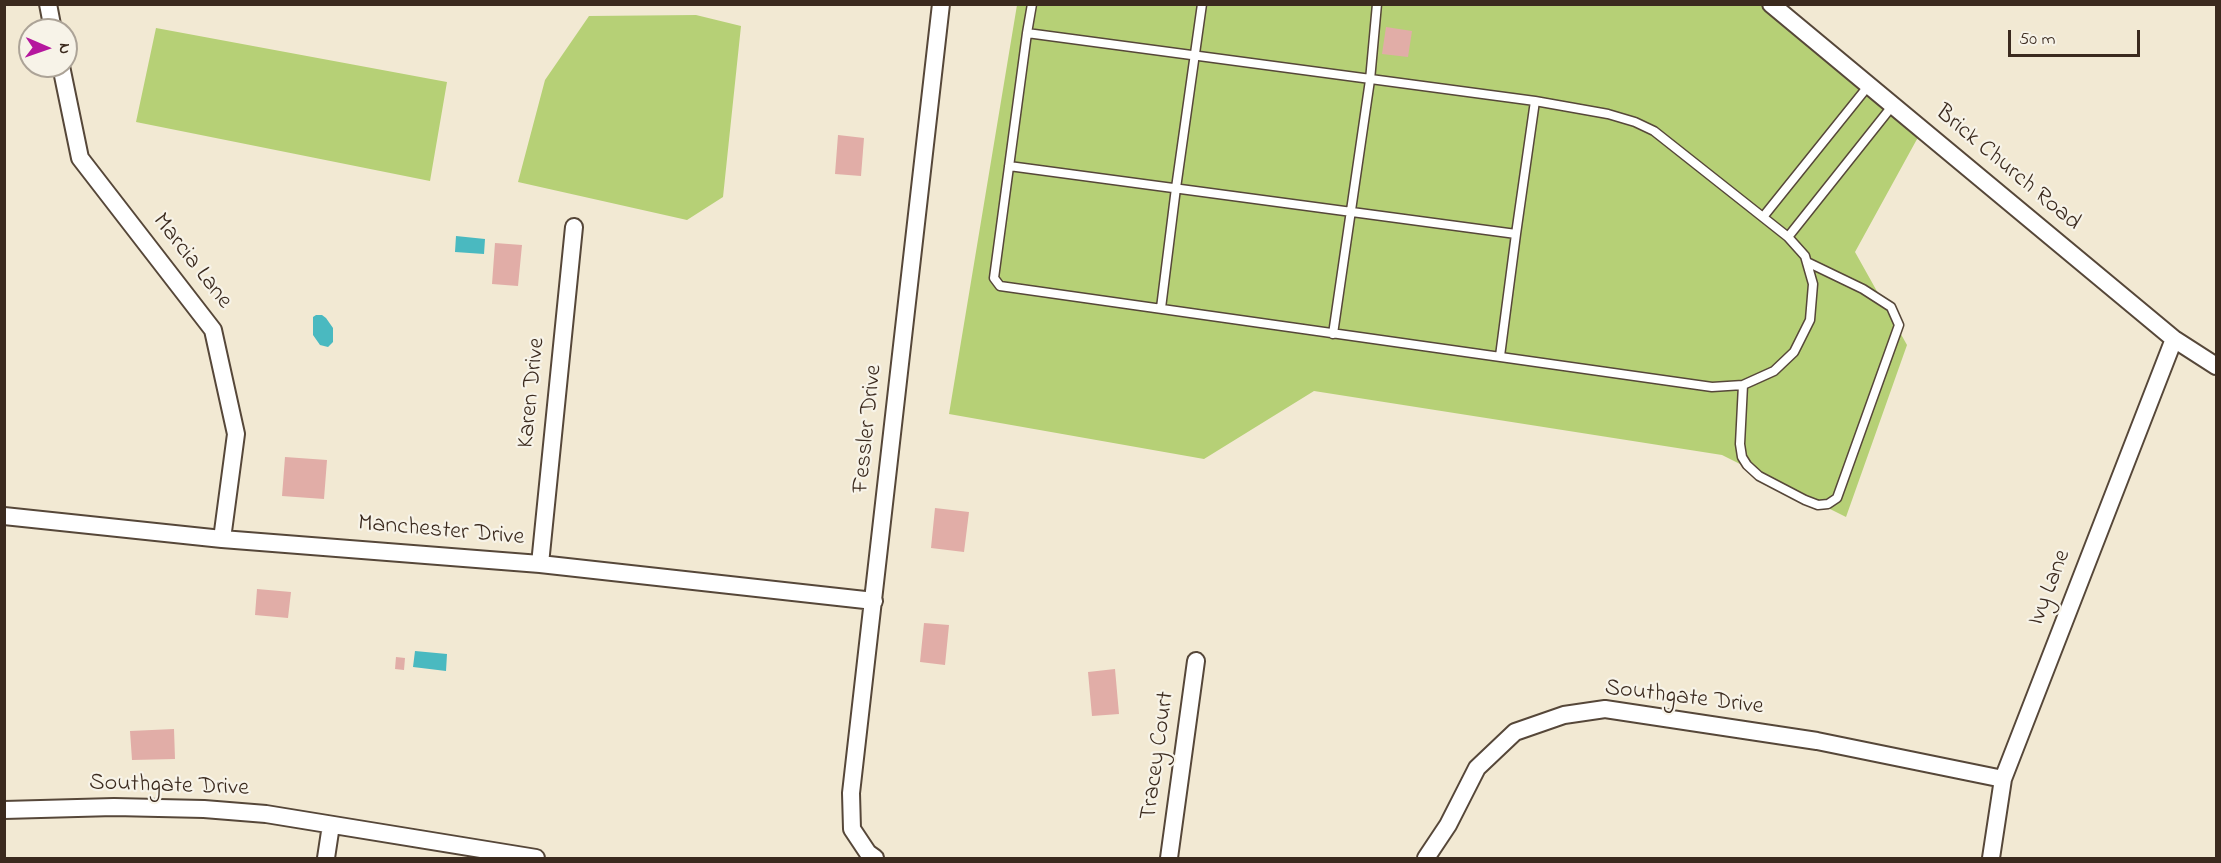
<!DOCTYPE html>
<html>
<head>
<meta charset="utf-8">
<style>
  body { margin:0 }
  #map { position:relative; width:2221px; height:863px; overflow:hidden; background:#f2e9d3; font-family:"Indie Flower",sans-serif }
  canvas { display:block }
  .frame { position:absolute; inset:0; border:6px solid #3b2a1e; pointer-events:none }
  .north { position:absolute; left:18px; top:18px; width:60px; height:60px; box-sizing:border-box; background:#f7f3e8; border:2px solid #aca397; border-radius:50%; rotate:92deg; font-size:16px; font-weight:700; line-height:24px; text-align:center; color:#3b2a1e }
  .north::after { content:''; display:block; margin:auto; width:21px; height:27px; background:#b5179e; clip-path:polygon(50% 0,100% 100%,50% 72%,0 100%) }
  .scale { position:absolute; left:2008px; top:30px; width:132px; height:27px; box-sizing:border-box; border:3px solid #3b2a1e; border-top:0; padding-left:8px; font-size:18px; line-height:21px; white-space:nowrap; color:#3b2a1e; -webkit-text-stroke:4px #f7f3e8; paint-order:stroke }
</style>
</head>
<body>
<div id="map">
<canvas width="2221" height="863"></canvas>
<div class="frame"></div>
<div class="north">N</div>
<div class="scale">50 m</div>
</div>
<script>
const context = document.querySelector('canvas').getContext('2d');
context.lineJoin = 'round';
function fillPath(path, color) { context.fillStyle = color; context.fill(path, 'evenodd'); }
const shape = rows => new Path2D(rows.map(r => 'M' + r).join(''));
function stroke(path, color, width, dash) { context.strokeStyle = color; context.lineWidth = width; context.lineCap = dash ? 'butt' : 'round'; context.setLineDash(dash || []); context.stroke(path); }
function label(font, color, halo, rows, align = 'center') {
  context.font = font + ' "Indie Flower",sans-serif'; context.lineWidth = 4.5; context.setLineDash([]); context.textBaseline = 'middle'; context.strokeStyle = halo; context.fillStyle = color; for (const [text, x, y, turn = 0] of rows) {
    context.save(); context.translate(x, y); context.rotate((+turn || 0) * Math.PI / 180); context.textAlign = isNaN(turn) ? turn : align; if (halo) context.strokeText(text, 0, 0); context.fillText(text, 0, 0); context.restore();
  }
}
fillPath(shape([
  [1017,5,1771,5,1922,130,1855,252,1907,345,1846,517,1722,455,1314,391,1204,459,949,414],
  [696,15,741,26,723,197,687,220,518,182,545,80,589,16],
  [156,28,447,82,430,181,136,122]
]), '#b6d076');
fillPath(shape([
  [456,236,485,239,484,254,455,252],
  [316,315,322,315,326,318,333,328,333,342,328,347,320,345,313,335,313,317],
  [415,651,447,654,446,671,413,667]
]), '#4ab9c0');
fillPath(shape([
  [1386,27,1412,31,1408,57,1382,54],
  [838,135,864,138,861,176,835,174],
  [495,243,522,245,518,286,492,284],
  [285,457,327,460,324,499,282,496],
  [935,508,969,512,964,552,931,548],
  [257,589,291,592,288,618,255,615],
  [924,623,949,625,945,665,920,662],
  [396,657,405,658,404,670,395,669],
  [1115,669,1119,714,1092,716,1088,672],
  [174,729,175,759,132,760,130,731]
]), '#e1ada7');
const lane = shape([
  [1027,33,1535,101,1608,114,1635,122,1654,131,1788,237,1805,256,1813,284,1810,320,1794,352,1774,371,1743,385,1712,387,1000,286,994,278,1027,33],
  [1027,33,1032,4],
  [1009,166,1516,234,1535,101],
  [1763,217,1869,85],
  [1788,237,1893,105],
  [1161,308,1176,188,1202,4],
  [1333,334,1370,80,1377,4],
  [1500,356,1516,234],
  [1743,385,1740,444,1742,457,1747,465,1759,476,1805,500,1818,505,1828,504,1837,498,1899,325,1891,307,1863,289,1807,262]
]);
const street = shape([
  [48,4,53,30],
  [1771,4,2174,339,2216,366],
  [61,66,80,158,213,330,236,434,222,539],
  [4,516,222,539,540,564,874,601],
  [540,564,574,227],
  [4,810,114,807,204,809,266,814,536,858],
  [326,858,331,825],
  [875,858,868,853,852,829,851,793,941,4],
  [1169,858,1196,661],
  [1426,858,1448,825,1477,768,1515,732,1564,715,1605,709,1817,741,2003,779],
  [1991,858,2003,779,2174,339]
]);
stroke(lane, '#564739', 11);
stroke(street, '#564739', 20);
stroke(lane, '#fff', 8);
stroke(street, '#fff', 16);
label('24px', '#3b2a1e', '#f7f3e8', [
  ["Brick Church Road",2007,169,40],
  ["Marcia Lane",191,262,52],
  ["Karen Drive",533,393,-84],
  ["Fessler Drive",869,429,-84],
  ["Manchester Drive",441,532,5],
  ["Ivy Lane",2051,588,-69],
  ["Southgate Drive",1684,699,7],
  ["Tracey Court",1159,756,-82],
  ["Southgate Drive",169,787,2]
]);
</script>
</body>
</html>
